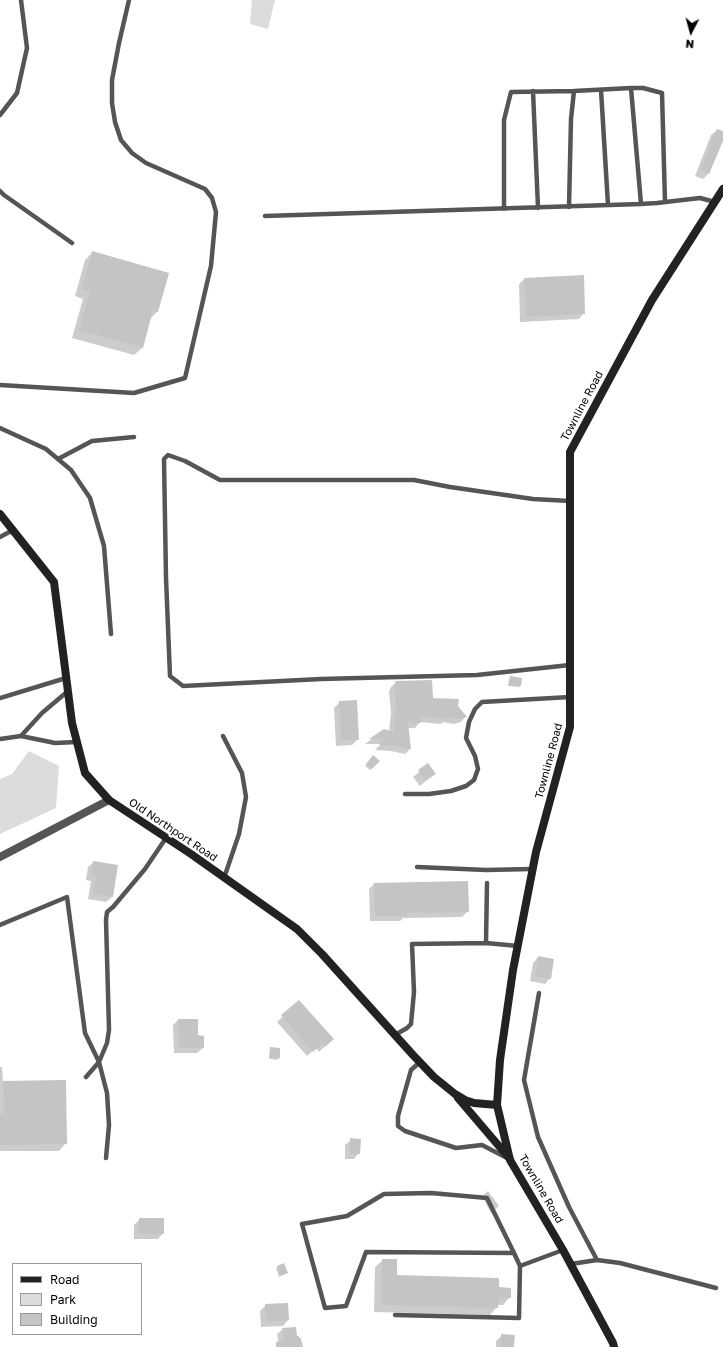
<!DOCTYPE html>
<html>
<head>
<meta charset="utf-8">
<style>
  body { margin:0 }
  #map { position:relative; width:723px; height:1347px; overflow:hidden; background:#fff; font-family:"Golos Text",sans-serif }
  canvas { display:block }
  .legend { position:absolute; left:12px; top:1263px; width:130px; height:72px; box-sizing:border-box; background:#fff; border:1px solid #999; margin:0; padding:5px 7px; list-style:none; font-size:12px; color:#000 }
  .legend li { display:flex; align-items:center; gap:8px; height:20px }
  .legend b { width:20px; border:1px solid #999 }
  .north { position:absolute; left:671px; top:12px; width:40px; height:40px; -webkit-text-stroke:3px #fff; paint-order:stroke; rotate:186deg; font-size:11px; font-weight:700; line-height:16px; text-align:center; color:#000 }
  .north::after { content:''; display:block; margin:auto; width:14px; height:18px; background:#000; clip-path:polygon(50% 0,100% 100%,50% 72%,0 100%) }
</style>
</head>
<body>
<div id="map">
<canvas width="723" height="1347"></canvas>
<ul class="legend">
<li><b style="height:5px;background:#222"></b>Road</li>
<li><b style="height:11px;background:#dcdcdc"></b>Park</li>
<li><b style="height:11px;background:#c4c4c4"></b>Building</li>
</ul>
<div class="north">N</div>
</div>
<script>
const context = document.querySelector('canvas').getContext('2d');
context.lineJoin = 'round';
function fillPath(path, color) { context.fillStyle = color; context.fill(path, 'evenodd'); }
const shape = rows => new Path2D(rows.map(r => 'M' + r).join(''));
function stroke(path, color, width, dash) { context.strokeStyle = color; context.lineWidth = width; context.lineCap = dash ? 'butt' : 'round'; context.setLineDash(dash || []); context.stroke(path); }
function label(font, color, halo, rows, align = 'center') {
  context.font = font + ' "Golos Text",sans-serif'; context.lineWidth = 4; context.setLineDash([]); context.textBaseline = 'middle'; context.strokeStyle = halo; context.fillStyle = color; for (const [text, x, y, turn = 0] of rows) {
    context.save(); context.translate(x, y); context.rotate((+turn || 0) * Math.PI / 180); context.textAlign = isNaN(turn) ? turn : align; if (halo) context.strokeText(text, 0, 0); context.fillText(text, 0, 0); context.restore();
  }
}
fillPath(shape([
  [252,0,275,0,268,29,250,24],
  [29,751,59,766,56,808,0,834,0,779,12,774]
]), '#dcdcdc');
fillPath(shape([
  [717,130,723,132,723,138,708,174,703,179,695,176,711,135],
  [93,252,158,311,150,319,142,348,134,355,72,338,83,299,75,296,85,260],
  [524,279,584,313,579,319,520,322,519,284],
  [511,678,521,678,520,686,519,687,508,686,509,679],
  [396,682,432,699,457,706,466,716,461,722,454,724,443,722,441,724,420,722,415,728,408,728,410,749,405,754,391,751,375,750,381,744,365,744,384,730,389,731,391,713,389,691,391,687],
  [340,702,358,739,352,745,336,746,334,708],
  [373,756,379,761,370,770,365,766],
  [428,765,434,774,420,786,413,777],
  [94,862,112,897,106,902,88,899,91,881,86,880,88,867],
  [374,884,468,911,462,917,403,918,400,921,370,921,369,889],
  [538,957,550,978,545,984,530,981,533,963],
  [299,1001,327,1044,319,1052,316,1048,307,1056,277,1022],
  [178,1020,197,1036,203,1048,197,1053,174,1053,173,1025],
  [271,1048,279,1049,279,1058,277,1060,270,1059],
  [0,1067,2,1067,3,1082,65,1081,66,1143,59,1151,0,1151],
  [351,1140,359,1153,354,1159,345,1159,345,1145],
  [488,1191,499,1206,491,1213,484,1200,479,1199],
  [140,1219,163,1233,158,1239,134,1239,134,1225],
  [383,1260,396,1276,498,1288,510,1297,503,1305,497,1305,497,1307,490,1315,374,1312,375,1267],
  [284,1264,287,1273,279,1277,276,1268],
  [287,1304,288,1320,283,1326,261,1327,260,1311,266,1305],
  [283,1329,297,1337,301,1342,302,1342,303,1347,279,1347,277,1334],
  [502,1335,513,1347,496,1347,496,1341]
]), '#0003');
fillPath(shape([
  [717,129,723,131,723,141,709,174,700,170],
  [92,251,169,273,158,312,153,310,143,348,79,330,90,291,82,289],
  [584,275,585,314,526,317,524,278],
  [510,676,522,678,521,686,509,685],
  [432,680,433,698,459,699,458,706,467,717,460,719,447,717,447,719,422,717,421,723,408,723,411,749,397,746,379,745,384,739,369,739,384,729,394,732,395,708,396,708,394,685,396,685,395,681],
  [357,700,359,740,341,740,339,701],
  [373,755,380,761,372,769,366,764],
  [428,763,436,774,425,781,418,770],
  [93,861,118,865,113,897,93,894,96,875,91,875],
  [468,881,469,912,406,913,406,916,375,916,374,883],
  [538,956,554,959,551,979,535,976],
  [299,1000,334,1039,325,1047,322,1044,313,1052,281,1015],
  [178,1019,198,1019,198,1035,204,1036,204,1048,179,1048],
  [270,1047,280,1048,280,1058,269,1058],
  [66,1080,67,1144,0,1145,0,1114,4,1114,3,1081],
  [350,1138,361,1139,360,1154,350,1154],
  [139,1218,164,1218,164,1234,139,1234],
  [382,1259,397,1259,397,1275,499,1278,499,1287,511,1288,511,1298,499,1298,498,1308,381,1305],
  [284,1263,288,1273,280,1276,277,1266],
  [288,1303,289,1320,266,1322,265,1304],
  [296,1327,297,1336,299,1336,299,1338,301,1338,302,1347,276,1347,276,1342,284,1341,282,1328],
  [501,1334,515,1335,514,1347,501,1347]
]), '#c4c4c4');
stroke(shape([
  [631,88,643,88,662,93,665,202],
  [601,90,608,205],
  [533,91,538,208],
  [0,115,17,93,27,48,21,0],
  [0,191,4,195,72,243],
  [569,207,571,119,574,91,631,88,641,204],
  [504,209,504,120,511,92,574,91],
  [265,216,641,204,657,203,700,198,715,202],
  [0,385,134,393,185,378,211,266,216,212,212,198,205,189,146,163,132,153,121,140,115,122,112,103,112,80,119,43,129,0],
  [0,428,46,449,71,470,90,498,104,546,111,634],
  [58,459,92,441,134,437],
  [570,501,533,499,450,487,414,480,220,480,185,461,168,455,164,459,166,578,170,676,183,686,321,679,477,675,570,665],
  [0,537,13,530],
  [68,691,42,713,21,736,55,743,77,742],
  [0,698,66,678],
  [223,736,242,773,246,797,239,834,224,878],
  [0,739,21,736],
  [405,794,429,794,451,791,466,786,474,780,478,769,475,756,466,738,469,722,475,709,482,702,570,697],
  [417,867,486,870,532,869],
  [0,925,67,897,85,1033,99,1062,107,1093,109,1125,106,1158],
  [486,943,487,883],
  [539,993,524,1080,538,1137,569,1207,597,1260],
  [395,1035,407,1028,411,1024,414,992,412,944,486,943,518,946],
  [420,1062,411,1070,398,1116,398,1126,405,1131,456,1148,482,1145,507,1158],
  [86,1077,99,1062,107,1043,109,1030,106,920,107,912,113,907,145,869,166,838],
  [514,1253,366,1252,346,1306,325,1308,302,1224,347,1216,384,1194,431,1193,487,1198,514,1253,520,1266],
  [571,1264,597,1260,620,1263,716,1288],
  [395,1315,519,1318,520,1266,563,1250]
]), '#555', 4.5);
stroke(shape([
  [0,857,109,800]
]), '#555', 8);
stroke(shape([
  [0,514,54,582,72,723,85,773,109,800,191,854,297,929,322,954,413,1055,434,1077,455,1094,465,1100,474,1103,497,1105],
  [458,1098,510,1159],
  [614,1347,613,1343,563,1250,510,1160,497,1105,500,1060,513,970,536,852,570,727,570,452,652,300,723,189]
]), '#222', 8);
label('11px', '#000', '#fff', [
  ["Townline Road",582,406,-62],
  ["Townline Road",549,761,-75],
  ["Old Northport Road",173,830,34],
  ["Townline Road",541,1189,60]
]);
</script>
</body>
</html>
